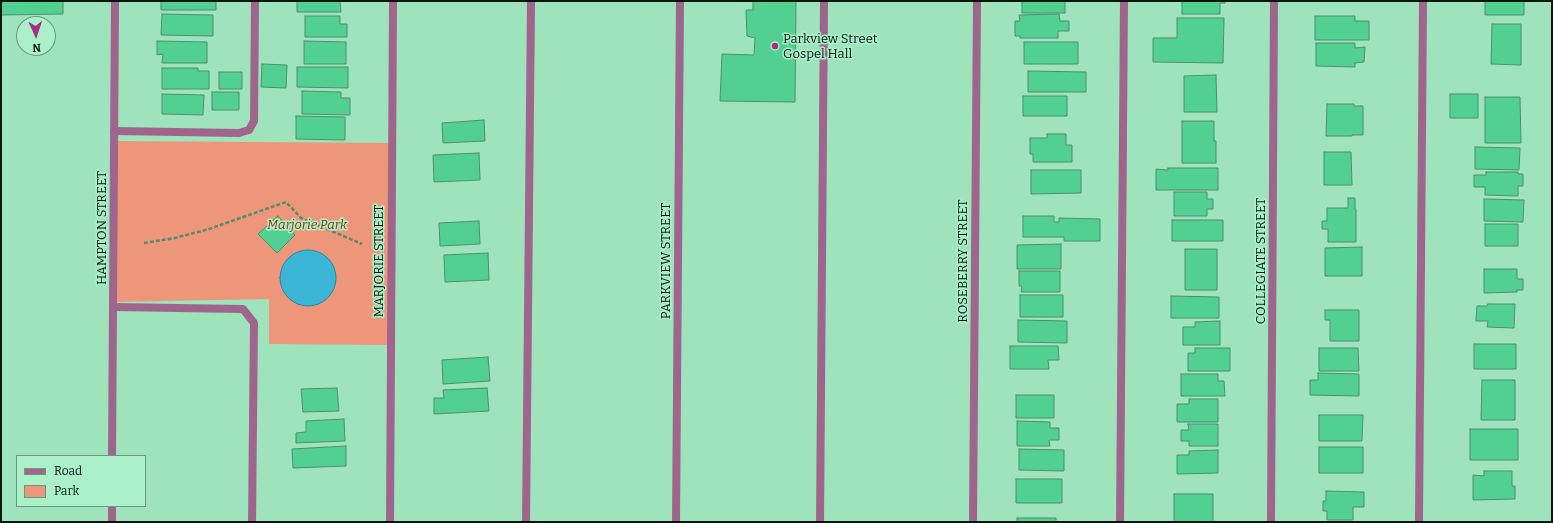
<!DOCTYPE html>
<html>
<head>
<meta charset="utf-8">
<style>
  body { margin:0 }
  #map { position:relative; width:1553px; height:523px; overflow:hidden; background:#9ee3bc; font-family:Bitter,serif }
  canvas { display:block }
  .frame { position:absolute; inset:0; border:2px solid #00180b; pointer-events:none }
  .legend { position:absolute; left:16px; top:455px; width:130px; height:52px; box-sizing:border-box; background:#abf0c9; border:1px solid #679a7d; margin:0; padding:5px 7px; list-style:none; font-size:12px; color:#00180b }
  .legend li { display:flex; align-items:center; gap:8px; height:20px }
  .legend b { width:20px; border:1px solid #679a7d }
  .north { position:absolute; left:16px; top:16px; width:40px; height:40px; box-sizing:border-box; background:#abf0c9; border:1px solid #679a7d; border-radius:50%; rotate:177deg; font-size:11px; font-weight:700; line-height:16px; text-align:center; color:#00180b }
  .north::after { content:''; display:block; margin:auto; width:14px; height:18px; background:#a53089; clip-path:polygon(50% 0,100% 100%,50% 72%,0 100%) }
</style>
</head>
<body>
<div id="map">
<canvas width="1553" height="523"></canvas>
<div class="frame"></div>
<ul class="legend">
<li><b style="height:5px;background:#9f658d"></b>Road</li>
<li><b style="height:11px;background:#ee967a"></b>Park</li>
</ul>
<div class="north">N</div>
</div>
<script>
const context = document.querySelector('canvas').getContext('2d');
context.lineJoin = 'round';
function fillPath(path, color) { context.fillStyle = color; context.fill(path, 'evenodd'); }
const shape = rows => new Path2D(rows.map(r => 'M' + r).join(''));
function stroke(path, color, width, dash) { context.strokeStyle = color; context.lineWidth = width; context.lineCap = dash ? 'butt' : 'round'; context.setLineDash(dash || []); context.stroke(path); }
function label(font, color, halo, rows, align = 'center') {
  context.font = font + ' Bitter,serif'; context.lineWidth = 3; context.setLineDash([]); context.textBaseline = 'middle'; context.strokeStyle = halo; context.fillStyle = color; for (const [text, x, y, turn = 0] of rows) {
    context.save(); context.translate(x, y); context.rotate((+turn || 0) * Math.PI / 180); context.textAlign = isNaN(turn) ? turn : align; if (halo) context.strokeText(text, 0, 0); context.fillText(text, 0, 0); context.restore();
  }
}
fillPath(shape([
  [114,141,392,143,391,345,269,344,269,299,113,302]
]), '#ee967a');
const water = shape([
  '280 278a28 28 0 1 1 56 0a28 28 0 1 1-56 0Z'
]);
fillPath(water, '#3bb6d6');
stroke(water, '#298799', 1);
const building = shape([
  [1,1,63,1,63,14,1,15,1,1],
  [161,1,216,1,216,10,161,10,161,1],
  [297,1,340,1,341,12,297,12,297,1],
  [753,1,796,1,795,102,720,101,722,54,754,55,755,38,747,36,746,10,753,10,753,1],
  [1022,1,1065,1,1065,13,1022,13,1022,1],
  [1182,1,1225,1,1225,3,1220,3,1220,14,1182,14,1182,1],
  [1485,1,1524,1,1524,15,1485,15,1485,1],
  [162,14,213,15,213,36,161,35,162,14],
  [1059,14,1060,21,1069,21,1069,31,1058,31,1058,38,1020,38,1020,36,1015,36,1015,21,1020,21,1019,15,1059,14],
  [305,16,340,16,340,24,347,24,347,37,305,37,305,16],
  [1315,16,1355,16,1355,21,1369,21,1369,40,1315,40,1315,16],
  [1177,18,1224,18,1223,63,1153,62,1153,38,1177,38,1177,18],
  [1492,24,1521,24,1521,65,1491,64,1492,24],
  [157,41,207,42,207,63,162,63,163,54,157,55,157,41],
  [304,41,346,42,346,64,304,64,304,41],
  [1024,42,1078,42,1078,64,1024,64,1024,42],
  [1316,43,1355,43,1355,48,1365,47,1364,62,1355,63,1355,67,1316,66,1316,43],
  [262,64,287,65,286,88,261,87,262,64],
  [297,67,348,67,348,88,297,87,297,67],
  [162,68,198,68,198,71,209,71,209,89,162,89,162,68],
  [1028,71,1086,72,1086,92,1028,92,1028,71],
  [219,72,242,72,242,89,219,89,219,72],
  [1216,75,1217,112,1184,112,1184,76,1216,75],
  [302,91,341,92,341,98,350,98,350,115,302,114,302,91],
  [212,92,239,92,239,110,212,110,212,92],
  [162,94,204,95,203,115,162,114,162,94],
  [1450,94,1478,94,1478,118,1450,118,1450,94],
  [1023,96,1067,96,1067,116,1023,116,1023,96],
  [1485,97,1520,97,1521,143,1485,143,1485,97],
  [1327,104,1354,104,1354,106,1363,106,1363,135,1352,135,1352,136,1326,136,1327,104],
  [296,116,345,117,345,140,296,139,296,116],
  [484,120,485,141,443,143,442,123,484,120],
  [1182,121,1214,121,1214,141,1216,141,1216,163,1182,163,1182,121],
  [1047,134,1066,134,1066,145,1072,145,1072,162,1033,162,1033,154,1030,154,1030,138,1047,138,1047,134],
  [1475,147,1520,148,1519,170,1475,169,1475,147],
  [1324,152,1351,152,1352,185,1324,185,1324,152],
  [479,153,480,180,434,182,433,155,479,153],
  [1168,168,1218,168,1218,190,1156,190,1156,169,1168,170,1168,168],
  [1031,170,1081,170,1081,193,1031,194,1031,170],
  [1486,172,1518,172,1518,174,1523,174,1523,186,1518,186,1518,196,1485,195,1485,187,1474,187,1474,175,1486,175,1486,172],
  [1174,192,1207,192,1207,199,1213,199,1213,209,1207,209,1207,216,1174,216,1174,192],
  [1348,198,1355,198,1355,209,1356,209,1356,242,1328,242,1328,229,1322,229,1322,221,1327,221,1327,208,1348,208,1348,198],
  [1484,199,1524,200,1523,222,1484,221,1484,199],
  [278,216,295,235,277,253,258,234,278,216],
  [1023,216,1054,216,1054,222,1059,222,1059,218,1100,219,1100,241,1064,241,1064,237,1023,237,1023,216],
  [1172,220,1223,220,1223,241,1172,241,1172,220],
  [479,221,480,244,440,246,439,223,479,221],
  [1485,224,1518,224,1518,246,1485,246,1485,224],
  [1061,244,1061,269,1017,269,1017,245,1061,244],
  [1362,247,1362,276,1325,276,1325,248,1362,247],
  [1185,249,1217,249,1217,290,1185,290,1185,249],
  [488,253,489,280,445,282,444,255,488,253],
  [1484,269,1517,269,1517,279,1523,279,1523,290,1517,290,1517,292,1484,293,1484,269],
  [1019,271,1060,271,1060,292,1021,292,1022,286,1019,286,1019,271],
  [1020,295,1063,295,1063,317,1020,317,1020,295],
  [1171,296,1219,297,1219,318,1171,318,1171,296],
  [1488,304,1515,304,1514,328,1487,327,1488,321,1476,321,1477,306,1487,306,1488,304],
  [1325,310,1359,310,1359,341,1330,341,1330,320,1325,320,1325,310],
  [1018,320,1067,321,1067,343,1018,342,1018,320],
  [1220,321,1220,345,1183,345,1183,327,1195,327,1195,322,1220,321],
  [1474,344,1516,344,1516,369,1474,369,1474,344],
  [1010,346,1058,346,1059,360,1048,360,1049,369,1010,369,1010,346],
  [1195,348,1230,348,1230,371,1188,371,1188,353,1195,353,1195,348],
  [1319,348,1358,348,1359,371,1319,371,1319,348],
  [488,357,490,381,443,384,442,360,488,357],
  [1318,373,1359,374,1359,396,1310,395,1310,380,1318,380,1318,373],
  [1181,374,1218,374,1218,381,1224,381,1225,396,1181,396,1181,374],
  [1482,380,1515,380,1515,420,1481,420,1482,380],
  [337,388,339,411,303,412,301,389,337,388],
  [487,388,489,411,434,414,434,398,444,398,443,390,487,388],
  [1016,395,1054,395,1054,418,1016,418,1016,395],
  [1189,399,1218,399,1218,422,1177,422,1177,404,1189,404,1189,399],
  [1319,415,1363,415,1362,441,1319,441,1319,415],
  [344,419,345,441,296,443,296,433,306,432,306,421,344,419],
  [1017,421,1050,422,1050,428,1059,428,1059,440,1049,440,1050,446,1017,446,1017,421],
  [1188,424,1218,424,1218,446,1189,446,1189,441,1181,441,1181,430,1189,430,1188,424],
  [1470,429,1518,429,1518,460,1470,460,1470,429],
  [346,446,346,466,293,468,292,449,346,446],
  [1319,447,1363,447,1363,473,1319,473,1319,447],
  [1019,449,1064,450,1064,471,1019,470,1019,449],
  [1218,450,1218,473,1177,474,1177,455,1189,455,1189,451,1218,450],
  [1484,471,1512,471,1512,486,1515,486,1515,499,1473,500,1473,475,1484,476,1484,471],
  [1016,479,1062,479,1062,503,1016,503,1016,479],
  [1326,491,1364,492,1364,507,1353,507,1353,520,1327,520,1327,511,1323,511,1323,501,1326,501,1326,491],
  [1174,494,1213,494,1213,522,1174,522,1174,494],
  [1017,518,1056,518,1056,522,1017,522,1017,518]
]);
fillPath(building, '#52d092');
stroke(building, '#4d906c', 1);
stroke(shape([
  [144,243,175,238,209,229,286,202,301,218,362,244]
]), '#5a8b6f', 2.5, [4, 2]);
stroke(shape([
  [114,131,239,133,249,130,254,121,255,1],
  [113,307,243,309,254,323,252,522],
  [526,522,531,1],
  [820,522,824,1],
  [1120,522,1124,1],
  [1419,522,1423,1]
]), '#9f658d', 8);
stroke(shape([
  [112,456,115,1],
  [112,522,112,506],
  [390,522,393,1],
  [676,522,680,1],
  [973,522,977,1],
  [1271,522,1274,1]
]), '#9f658d', 8);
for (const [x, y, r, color] of [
  [775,46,4,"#a53089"]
]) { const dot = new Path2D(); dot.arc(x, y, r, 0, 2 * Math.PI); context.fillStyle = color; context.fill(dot); stroke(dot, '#abf0c9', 1.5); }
label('13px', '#00180b', '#abf0c9', [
  ["Parkview Street",783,39],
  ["Gospel Hall",783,54]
], 'left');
label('italic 13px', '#913007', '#abf0c9', [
  ["Marjorie Park",307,225]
]);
label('13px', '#00180b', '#abf0c9', [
  ["HAMPTON STREET",102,228,-90],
  ["MARJORIE STREET",379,261,-90],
  ["PARKVIEW STREET",666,261,-90],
  ["ROSEBERRY STREET",963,261,-90],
  ["COLLEGIATE STREET",1261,261,-90]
]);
</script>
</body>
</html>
